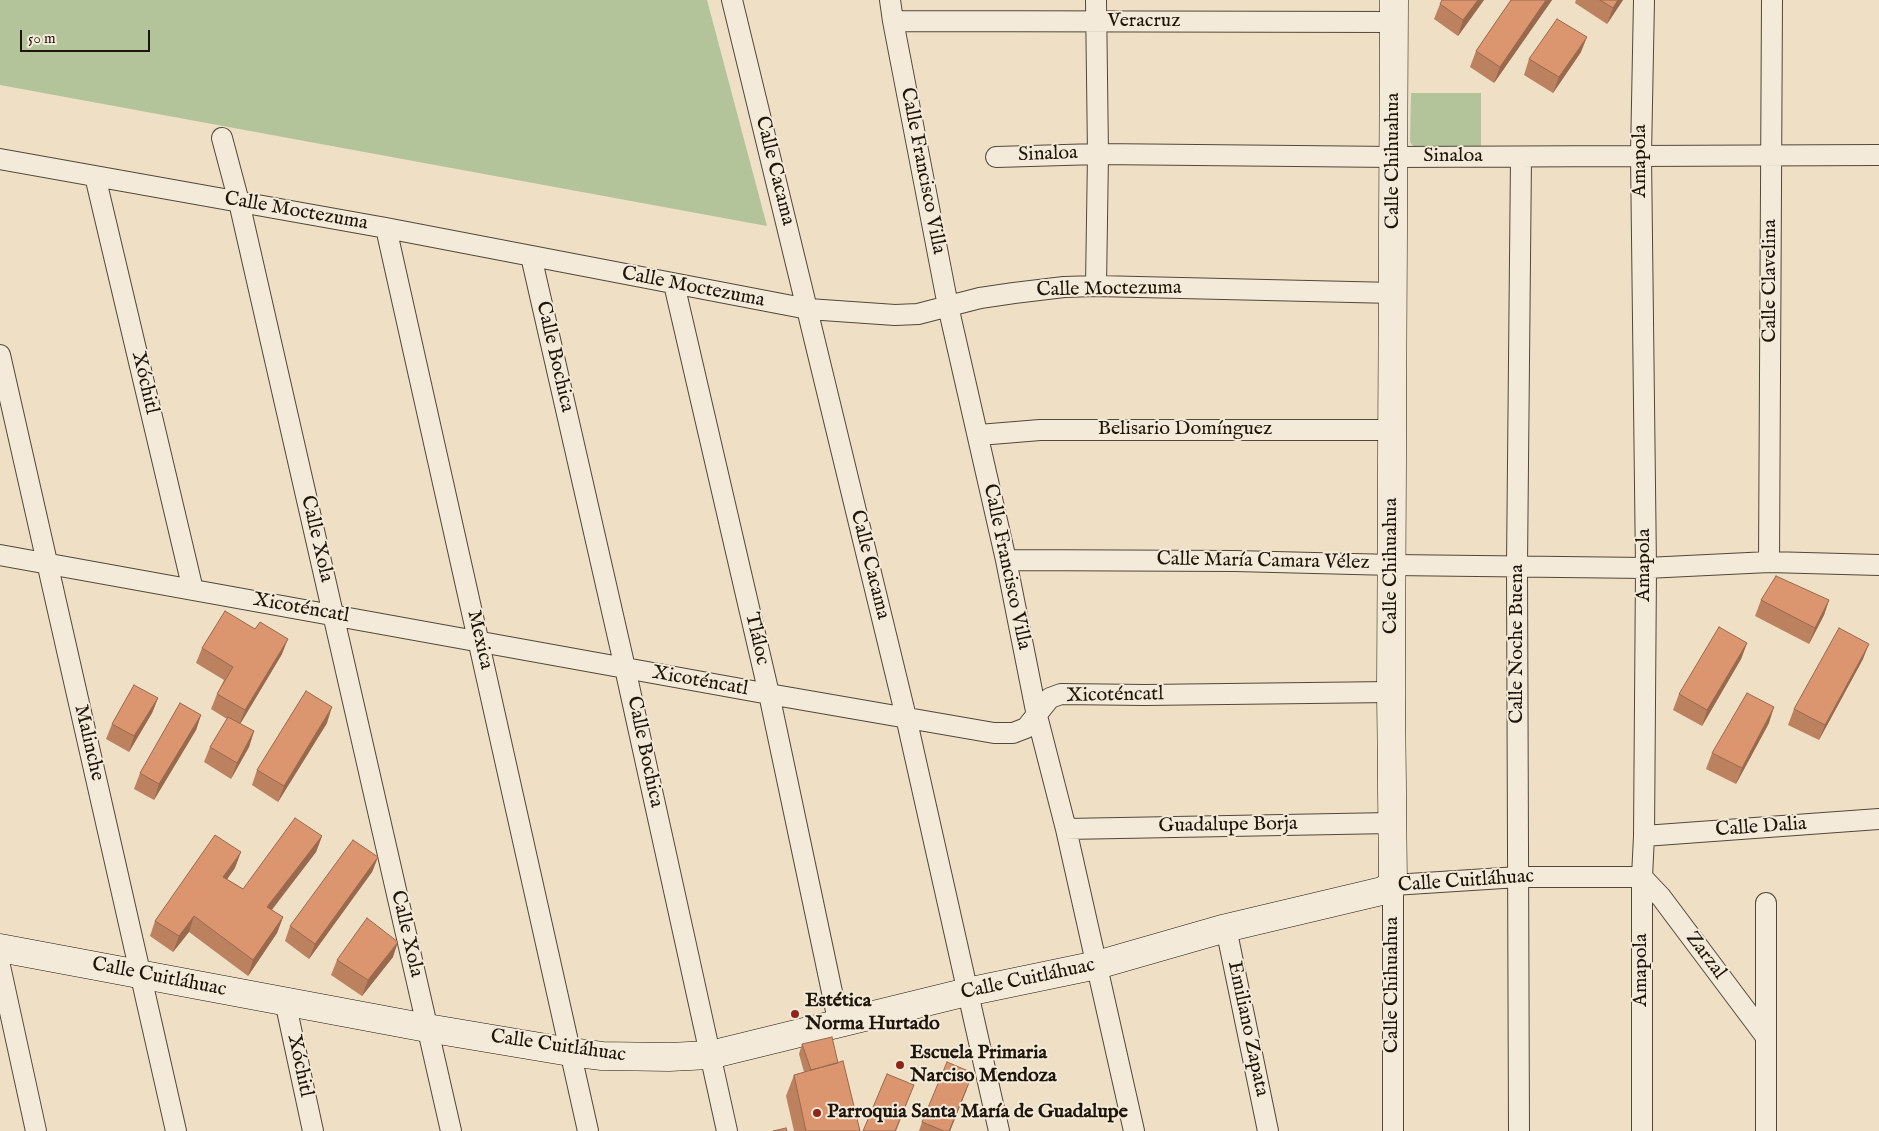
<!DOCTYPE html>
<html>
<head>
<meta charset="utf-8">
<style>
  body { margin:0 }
  #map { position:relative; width:1879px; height:1131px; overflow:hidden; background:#eedfc5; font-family:"IM FELL English",serif }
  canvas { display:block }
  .scale { position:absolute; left:20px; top:30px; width:130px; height:22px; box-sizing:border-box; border:2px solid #1e160b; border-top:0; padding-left:6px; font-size:15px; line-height:18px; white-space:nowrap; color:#1e160b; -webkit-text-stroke:4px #f4ead9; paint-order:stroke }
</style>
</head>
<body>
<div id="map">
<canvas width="1879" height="1131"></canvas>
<div class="scale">50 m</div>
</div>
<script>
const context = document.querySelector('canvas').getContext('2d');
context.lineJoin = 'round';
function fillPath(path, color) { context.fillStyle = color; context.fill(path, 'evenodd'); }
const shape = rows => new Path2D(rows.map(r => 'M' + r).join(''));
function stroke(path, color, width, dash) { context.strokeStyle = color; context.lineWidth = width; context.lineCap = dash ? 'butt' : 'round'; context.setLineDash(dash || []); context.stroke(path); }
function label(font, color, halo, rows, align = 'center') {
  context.font = font + ' "IM FELL English",serif'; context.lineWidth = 4; context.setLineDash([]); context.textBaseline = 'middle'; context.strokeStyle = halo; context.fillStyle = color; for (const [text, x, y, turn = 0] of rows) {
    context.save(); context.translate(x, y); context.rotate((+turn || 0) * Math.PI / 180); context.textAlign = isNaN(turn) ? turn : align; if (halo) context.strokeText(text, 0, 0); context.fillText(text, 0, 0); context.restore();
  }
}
fillPath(shape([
  [0,0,707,0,767,226,0,85],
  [1411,93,1481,93,1481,152,1417,151,1410,142]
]), '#b3c39a');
const street = shape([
  [732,0,906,717,999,1131],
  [890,0,893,21,948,306,1006,560,1037,716,1066,829,1134,1131],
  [893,21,1395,22],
  [222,138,239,202,451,1131],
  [996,157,1098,154,1394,157,1879,155],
  [0,159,386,228,808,309,895,315,918,314,980,298,1014,293,1064,287,1096,286,1394,293],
  [95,176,193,590],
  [386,228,588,1131],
  [531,256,625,668,727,1131],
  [674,284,769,694,839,1025],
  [1096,286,1098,154,1096,0],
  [0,355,176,1131],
  [979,435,1040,430,1392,430],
  [0,555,769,694,994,733,1013,733,1026,728,1050,698,1061,694,1145,695,1391,692],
  [1006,560,1235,561,1393,565,1646,568,1769,562,1879,565],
  [1769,562,1772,0],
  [1066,829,1391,823],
  [1644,836,1879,819],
  [1766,903,1766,1131],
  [1226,928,1268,1131],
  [0,966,36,1131],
  [285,1001,313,1131],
  [1393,1131,1393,885,1519,877,1642,877,1661,897,1766,1037],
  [1519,1131,1517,565,1521,157],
  [1642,1131,1642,877,1644,836,1646,568,1641,155,1644,0]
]);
const secondary = shape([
  [0,948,427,1028,570,1052,602,1056,669,1057,710,1055,967,992,1097,965,1226,928,1382,891,1393,885,1391,692,1394,0]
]);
stroke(street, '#52483a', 22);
stroke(secondary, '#1e160b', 29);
stroke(street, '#f4ead9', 20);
stroke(secondary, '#f4ead9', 28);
fillPath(shape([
  [1484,0,1458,36,1434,19,1440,4],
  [1511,0,1552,0,1494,83,1470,67,1476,51],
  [1576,0,1623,0,1607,24,1575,3],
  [1581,52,1553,93,1524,75,1529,59],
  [1761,600,1829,600,1824,615,1809,644,1755,616],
  [1747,643,1741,659,1702,726,1673,710,1679,694],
  [202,648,282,654,240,724,254,731,249,747,231,779,204,762,210,747,227,719,211,709,217,694,224,680,196,663],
  [1863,659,1819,740,1788,725,1794,709],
  [158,698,152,713,129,752,106,739,112,724],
  [201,715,196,730,154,800,134,789,140,773],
  [327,723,278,802,252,785,257,770],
  [1769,723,1736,784,1706,769,1712,753],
  [322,836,316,852,272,910,283,917,277,933,248,976,189,932,173,952,150,936,155,921,235,868,227,879,243,889],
  [378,857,372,872,309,959,285,941,290,926],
  [393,957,362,996,331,975,337,960],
  [802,1044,838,1063,860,1131,794,1131,786,1096,794,1075,804,1072,799,1054],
  [967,1089,950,1131,919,1131,922,1122]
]), '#bc815f');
fillPath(shape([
  [1478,0,1484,0,1458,36,1463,20],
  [1546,0,1552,0,1494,83,1500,67],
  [1618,0,1623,0,1607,24,1613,8],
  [1587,37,1581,52,1553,93,1559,77],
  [1829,600,1824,615,1809,644,1815,628],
  [288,639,282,654,239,726,245,710],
  [1747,643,1741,659,1702,726,1707,710],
  [1869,644,1863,659,1819,740,1825,725],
  [158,698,152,713,129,752,134,736],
  [332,707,327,723,278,802,284,786],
  [1774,707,1769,723,1736,784,1742,768],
  [201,715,196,730,154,800,159,784],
  [254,731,249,747,231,779,237,763],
  [322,836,316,852,262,922,267,907],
  [241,852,235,868,218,892,223,877],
  [378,857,372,872,309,959,315,944],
  [194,916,189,932,173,952,179,936],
  [283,917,277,933,248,976,253,960],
  [398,942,393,957,362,996,368,980],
  [973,1073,950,1131,949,1131],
  [914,1085,896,1131,895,1131]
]), '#99694e');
const building = shape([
  [1442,0,1478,0,1463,20,1440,4,1442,0],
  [1511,0,1546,0,1500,67,1476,51,1511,0],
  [1600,0,1618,0,1613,8,1600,0],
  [1557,19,1587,37,1559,77,1529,59,1557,19],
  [1776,576,1829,600,1815,628,1761,600,1776,576],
  [225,611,255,629,260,622,288,639,245,710,217,694,233,667,202,648,225,611],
  [1719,627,1747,643,1707,710,1679,694,1719,627],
  [1839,628,1869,644,1825,725,1794,709,1839,628],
  [134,685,158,698,134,736,112,724,134,685],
  [306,691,332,707,284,786,257,770,306,691],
  [1747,693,1774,707,1742,768,1712,753,1747,693],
  [180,703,201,715,159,784,140,773,180,703],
  [228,717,254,731,237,763,210,747,228,717],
  [295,818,322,836,267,907,283,917,253,960,194,916,179,936,155,921,215,835,241,852,223,877,243,889,295,818],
  [353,840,378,857,315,944,290,926,353,840],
  [367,918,398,942,368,980,337,960,367,918],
  [832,1037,838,1063,811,1070,802,1044,832,1037],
  [843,1061,860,1131,806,1131,794,1075,843,1061],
  [947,1062,973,1073,949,1131,944,1131,922,1122,947,1062],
  [887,1074,914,1085,895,1131,863,1131,887,1074],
  [786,1128,787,1131,773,1131,786,1128]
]);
fillPath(building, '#db966f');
stroke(building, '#99694e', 1);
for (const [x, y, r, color] of [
  [795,1014,5,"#8f2418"],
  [900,1065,5,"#8f2418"],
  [817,1113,5,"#8f2418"]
]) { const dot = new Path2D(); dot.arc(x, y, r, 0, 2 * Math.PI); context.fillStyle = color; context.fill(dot); stroke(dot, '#f4ead9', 2); }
label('20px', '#1e160b', '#f4ead9', [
  ["Veracruz",1144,22],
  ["Sinaloa",1048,155,-2],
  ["Sinaloa",1453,157],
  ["Calle Chihuahua",1394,161,-90],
  ["Amapola",1641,161,-90],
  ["Calle Cacama",774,171,76],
  ["Calle Francisco Villa",922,171,79],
  ["Calle Moctezuma",296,212,10],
  ["Calle Clavelina",1771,281,-90],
  ["Calle Moctezuma",693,288,11],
  ["Calle Moctezuma",1109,290,-1],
  ["Calle Bochica",554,357,77],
  ["Xóchitl",144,383,77],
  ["Belisario Domínguez",1185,430],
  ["Calle Xola",316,539,77],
  ["Calle María Camara Vélez",1263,562,1],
  ["Calle Cacama",869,565,76],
  ["Amapola",1645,565,-90],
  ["Calle Chihuahua",1392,566,-90],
  ["Calle Francisco Villa",1006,567,78],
  ["Xicoténcatl",301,609,10],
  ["Tláloc",756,639,77],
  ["Mexica",479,640,77],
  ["Calle Noche Buena",1518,644,-90],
  ["Xicoténcatl",700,682,10],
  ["Xicoténcatl",1115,696,-1],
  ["Malinche",88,743,77],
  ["Calle Bochica",644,752,78],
  ["Guadalupe Borja",1228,826,-1],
  ["Calle Dalia",1761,828,-4],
  ["Calle Cuitláhuac",1466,882,-4],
  ["Calle Xola",406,934,77],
  ["Zarzal",1705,956,53],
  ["Amapola",1642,970,-90],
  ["Calle Cuitláhuac",159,978,11],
  ["Calle Cuitláhuac",1028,980,-12],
  ["Calle Chihuahua",1393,985,-90],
  ["Emiliano Zapata",1247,1029,78],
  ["Calle Cuitláhuac",558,1047,8],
  ["Xóchitl",299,1066,78]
]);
label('bold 20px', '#1e160b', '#f4ead9', [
  ["Estética",805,1002],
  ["Norma Hurtado",805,1025],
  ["Escuela Primaria",910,1054],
  ["Narciso Mendoza",910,1077],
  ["Parroquia Santa María de Guadalupe",827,1113]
], 'left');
</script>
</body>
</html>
